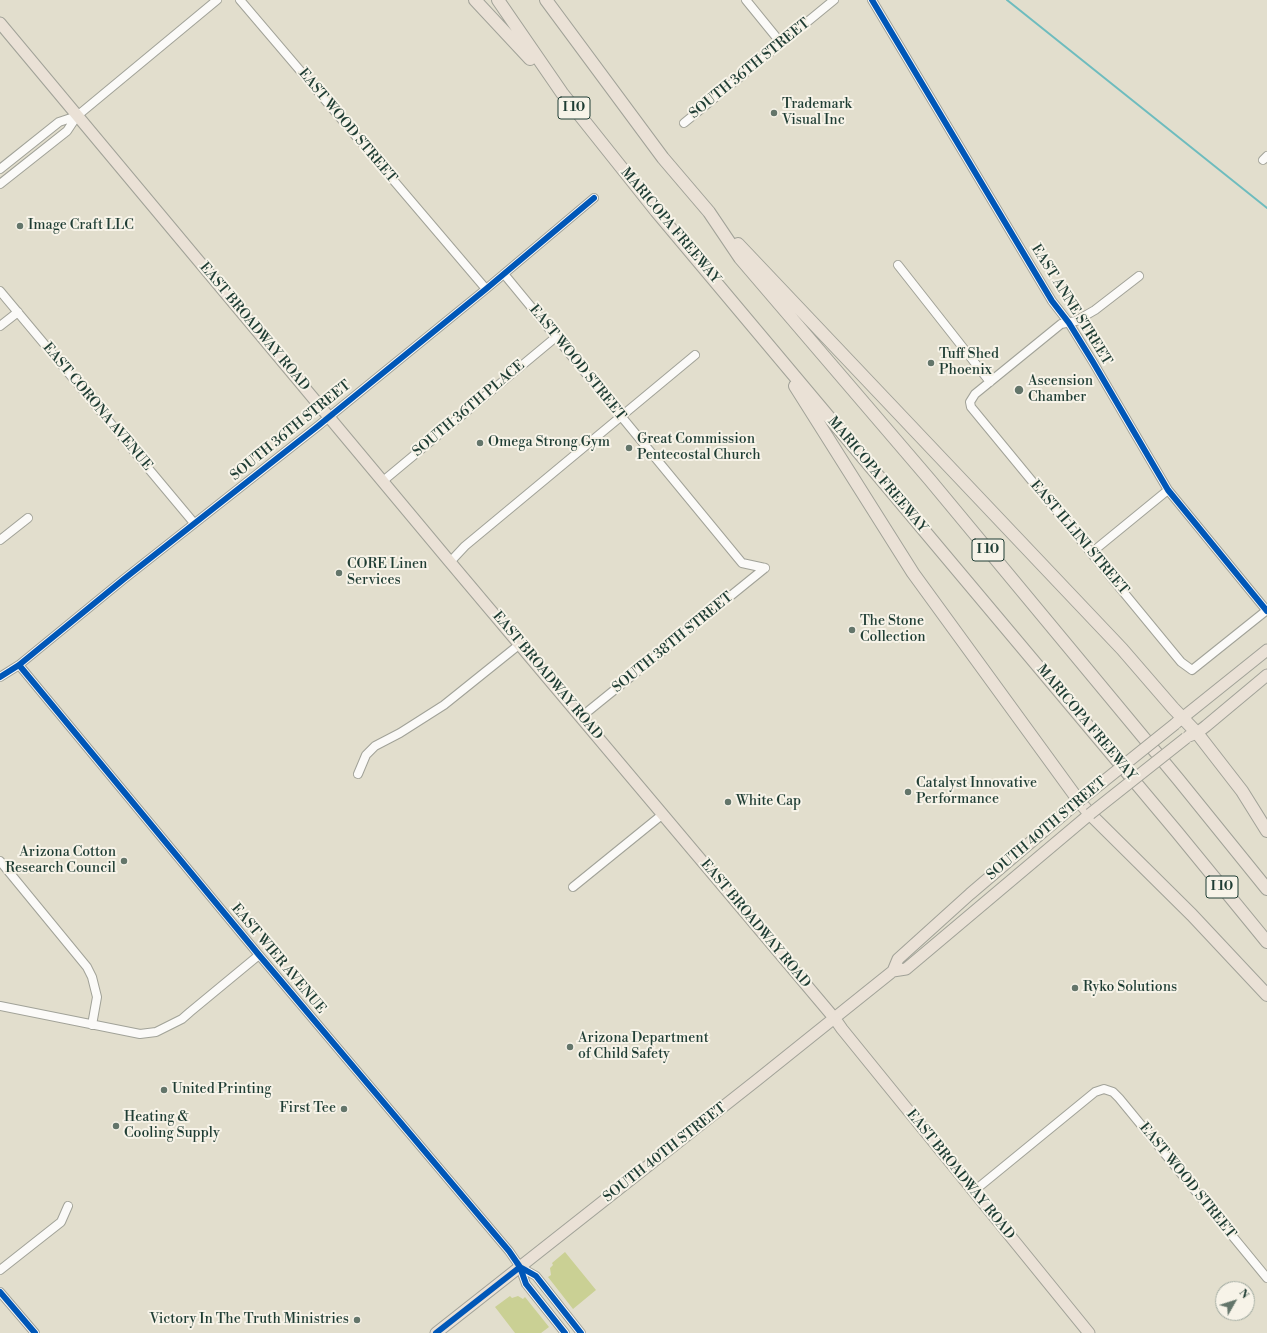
<!DOCTYPE html>
<html>
<head>
<meta charset="utf-8">
<style>
  body { margin:0 }
  #map { position:relative; width:1267px; height:1333px; overflow:hidden; background:#e2decd; font-family:"Libre Bodoni",serif }
  canvas { display:block }
  .north { position:absolute; left:1215px; top:1281px; width:40px; height:40px; box-sizing:border-box; background:#f7f3e8; border:1px solid #a1aaa0; border-radius:50%; rotate:51deg; font-size:11px; font-weight:700; line-height:16px; text-align:center; color:#1f3d34 }
  .north::after { content:''; display:block; margin:auto; width:14px; height:18px; background:#63756a; clip-path:polygon(50% 0,100% 100%,50% 72%,0 100%) }
</style>
</head>
<body>
<div id="map">
<canvas width="1267" height="1333"></canvas>
<div class="north">N</div>
</div>
<script>
const context = document.querySelector('canvas').getContext('2d');
context.lineJoin = 'round';
function fillPath(path, color) { context.fillStyle = color; context.fill(path, 'evenodd'); }
const shape = rows => new Path2D(rows.map(r => 'M' + r).join(''));
function stroke(path, color, width, dash) { context.strokeStyle = color; context.lineWidth = width; context.lineCap = dash ? 'butt' : 'round'; context.setLineDash(dash || []); context.stroke(path); }
function label(font, color, halo, rows, align = 'center') {
  context.font = font + ' "Libre Bodoni",serif'; context.lineWidth = 4; context.setLineDash([]); context.textBaseline = 'middle'; context.strokeStyle = halo; context.fillStyle = color; for (const [text, x, y, turn = 0] of rows) {
    context.save(); context.translate(x, y); context.rotate((+turn || 0) * Math.PI / 180); context.textAlign = isNaN(turn) ? turn : align; if (halo) context.strokeText(text, 0, 0); context.fillText(text, 0, 0); context.restore();
  }
}
fillPath(shape([
  [565,1252,596,1290,573,1309,548,1277,551,1275,550,1268,553,1265,552,1263],
  [510,1296,512,1298,518,1296,523,1299,525,1297,549,1327,541,1333,515,1333,495,1307]
]), '#cad094');
stroke(shape([
  [1007,0,1267,208]
]), '#6ebcbe', 2);
const minor = shape([
  [240,0,486,289],
  [746,0,781,43],
  [872,0,1052,301,1069,323,1093,362,1168,490,1267,611],
  [684,123,834,0],
  [1263,160,1267,156],
  [0,169,59,122,77,116],
  [0,184,67,131,77,116,217,0],
  [898,265,990,382],
  [504,274,742,563,765,568],
  [1139,276,1095,310,1076,321,1061,324,975,394,970,402,971,407,1181,662,1192,670,1267,610],
  [0,291,194,523],
  [0,326,18,312],
  [383,481,556,337],
  [0,540,28,518],
  [1091,553,1168,490],
  [450,562,465,546,695,355],
  [19,665,259,955,509,1251,520,1267,526,1284,565,1333],
  [0,677,19,665,124,579,318,426,486,289,594,198],
  [581,717,765,568],
  [358,774,366,755,375,746,400,733,444,705,520,644],
  [0,861,87,967,92,977,97,997,92,1025],
  [573,887,663,814],
  [0,1006,140,1034,156,1032,182,1019,190,1012,259,955],
  [974,1191,1095,1092,1104,1089,1113,1092,1119,1098,1267,1278],
  [520,1267,536,1276,581,1333],
  [0,1270,61,1222,68,1206],
  [0,1292,35,1333]
]);
const major = shape([
  [0,23,450,562,835,1019,842,1029,1089,1333],
  [1176,723,1267,650],
  [1189,736,1197,733,1206,726,1267,675],
  [893,971,898,959,970,894,1079,801],
  [436,1333,757,1080,893,971,906,969,1090,814]
]);
const highway = shape([
  [475,0,530,59],
  [498,0,562,93,656,211,1177,832,1267,942],
  [546,0,663,158,709,212,740,258,930,480,1178,779,1267,889],
  [738,244,1122,649,1173,708,1197,733,1242,791,1267,831],
  [795,386,913,573,1079,801,1090,814,1192,915,1267,995]
]);
stroke(minor, '#a1a298', 10);
stroke(major, '#a1a298', 13);
stroke(highway, '#a1a298', 14);
stroke(minor, '#fbfaf8', 8);
stroke(major, '#eae1d6', 11);
stroke(highway, '#eae1d6', 12);
const majorBridge = shape([
  [1079,801,1175,724],
  [1090,814,1186,738]
]);
stroke(majorBridge, '#a1a298', 13, []);
stroke(majorBridge, '#eae1d6', 11);
stroke(shape([
  [872,0,1052,301,1069,323,1093,362,1168,490,1267,611],
  [19,665,259,955,509,1251,520,1267,526,1284,565,1333],
  [0,677,19,665,124,579,318,426,486,289,594,198],
  [520,1267,536,1276,581,1333],
  [0,1292,35,1333],
  [436,1333,520,1267]
]), '#0057b8', 6);
for (const [x, y, r, color] of [
  [774,113,4,"#63756a"],
  [20,226,4,"#63756a"],
  [931,363,4,"#63756a"],
  [1019,390,5,"#63756a"],
  [480,443,4,"#63756a"],
  [629,448,4,"#63756a"],
  [339,573,4,"#63756a"],
  [852,630,4,"#63756a"],
  [908,792,4,"#63756a"],
  [728,802,4,"#63756a"],
  [124,861,4,"#63756a"],
  [1075,988,4,"#63756a"],
  [570,1047,4,"#63756a"],
  [164,1090,4,"#63756a"],
  [344,1109,4,"#63756a"],
  [116,1126,4,"#63756a"],
  [357,1320,4,"#63756a"]
]) { const dot = new Path2D(); dot.arc(x, y, r, 0, 2 * Math.PI); context.fillStyle = color; context.fill(dot); stroke(dot, '#f7f3e8', 1.5); }
for (const [x, y, w] of [
  [574,108,32],
  [988,550,32],
  [1222,887,32]
]) { const box = new Path2D(); box.roundRect(x - w / 2, y - 11, w, 22, 3); context.fillStyle = '#f7f3e8'; context.fill(box); stroke(box, '#1f3d34', 1); }
label('bold 13px', '#1f3d34', null, [
  ["I 10",574,108],
  ["I 10",988,550],
  ["I 10",1222,887]
]);
label('14px', '#1f3d34', '#f7f3e8', [
  ["SOUTH 36TH STREET",750,69,-39],
  ["EAST WOOD STREET",347,126,50],
  ["MARICOPA FREEWAY",670,226,50],
  ["EAST ANNE STREET",1071,305,58],
  ["EAST BROADWAY ROAD",254,327,50],
  ["EAST WOOD STREET",577,363,51],
  ["EAST CORONA AVENUE",97,407,50],
  ["SOUTH 36TH PLACE",469,409,-40],
  ["SOUTH 36TH STREET",291,431,-39],
  ["MARICOPA FREEWAY",877,475,50],
  ["EAST ILLINI STREET",1079,538,50],
  ["SOUTH 38TH STREET",673,643,-39],
  ["EAST BROADWAY ROAD",547,676,50],
  ["MARICOPA FREEWAY",1086,723,50],
  ["SOUTH 40TH STREET",1047,829,-40],
  ["EAST BROADWAY ROAD",755,924,50],
  ["EAST WIER AVENUE",278,959,50],
  ["SOUTH 40TH STREET",665,1153,-38],
  ["EAST BROADWAY ROAD",960,1175,51],
  ["EAST WOOD STREET",1187,1181,51]
]);
label('14px', '#1f3d34', '#f7f3e8', [
  ["Trademark",782,105],
  ["Visual Inc",782,121],
  ["Image Craft LLC",28,226],
  ["Tuff Shed",939,355],
  ["Phoenix",939,371],
  ["Ascension",1028,382],
  ["Chamber",1028,398],
  ["Great Commission",637,440],
  ["Pentecostal Church",637,456],
  ["Omega Strong Gym",488,443],
  ["CORE Linen",347,565],
  ["Services",347,581],
  ["The Stone",860,622],
  ["Collection",860,638],
  ["Catalyst Innovative",916,784],
  ["Performance",916,800],
  ["White Cap",736,802],
  ["Arizona Cotton",116,853,"right"],
  ["Research Council",116,869,"right"],
  ["Ryko Solutions",1083,988],
  ["Arizona Department",578,1039],
  ["of Child Safety",578,1055],
  ["United Printing",172,1090],
  ["First Tee",336,1109,"right"],
  ["Heating &",124,1118],
  ["Cooling Supply",124,1134],
  ["Victory In The Truth Ministries",349,1320,"right"]
], 'left');
</script>
</body>
</html>
